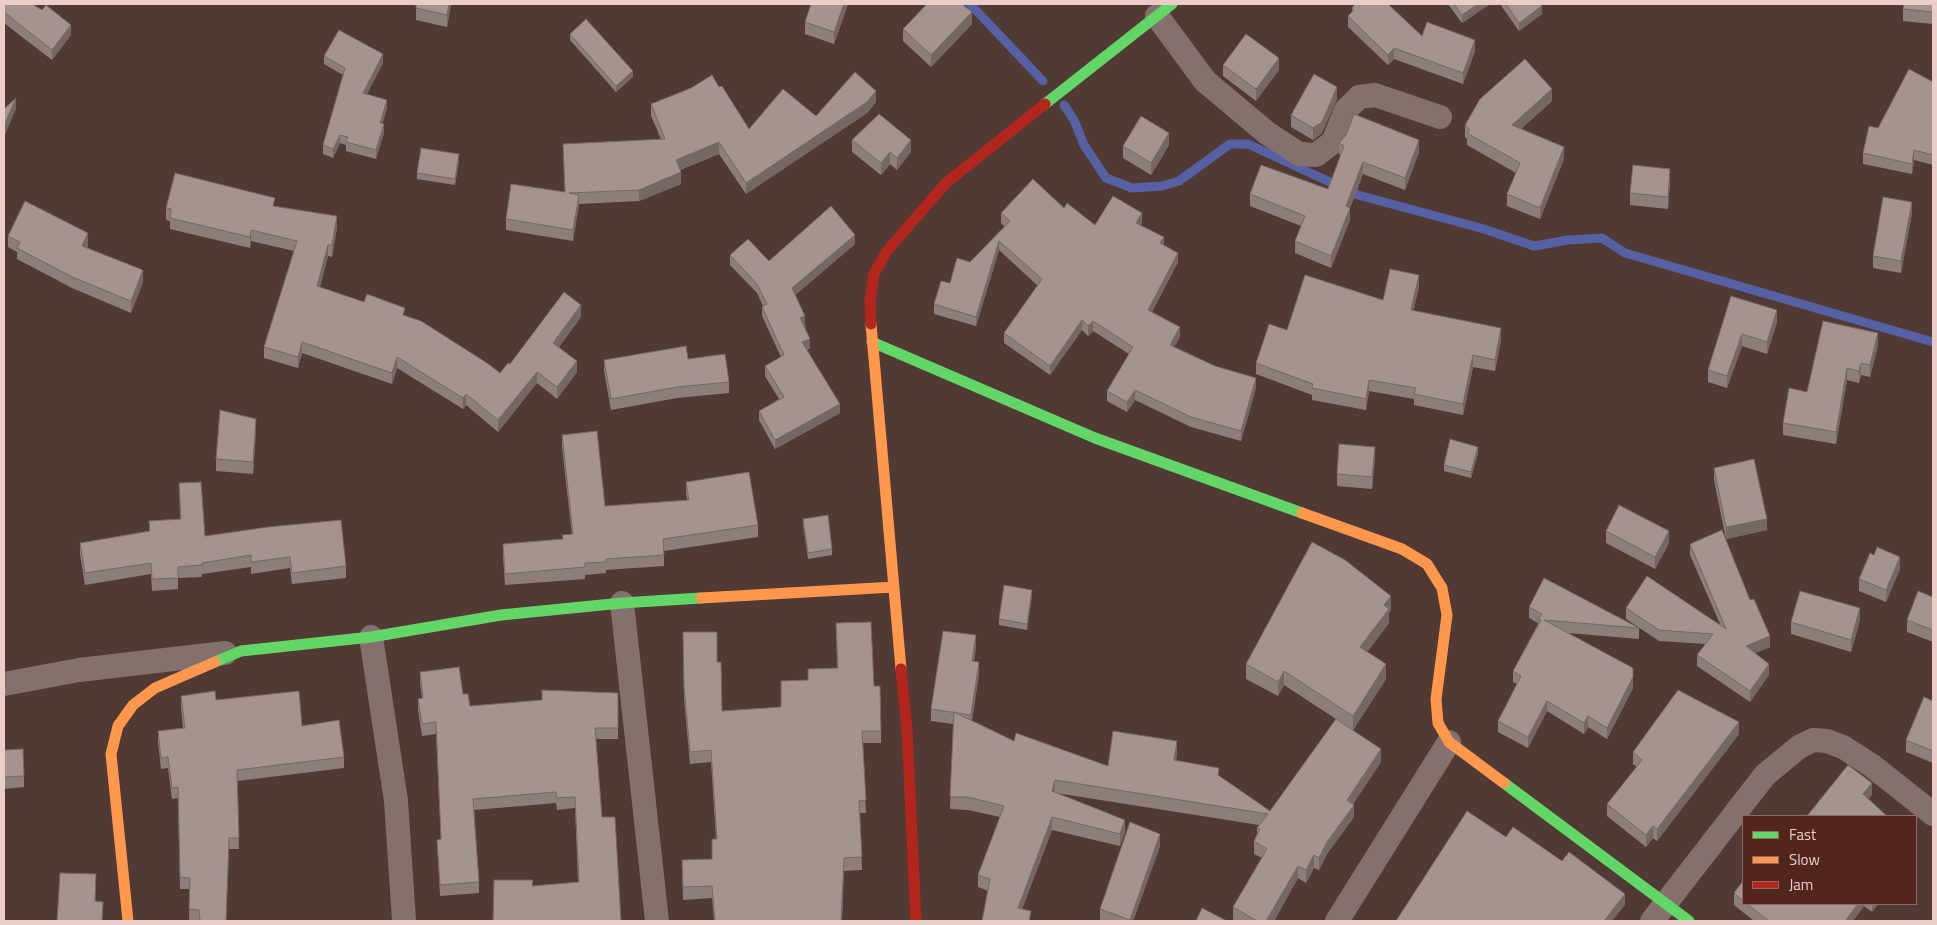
<!DOCTYPE html>
<html>
<head>
<meta charset="utf-8">
<style>
  body { margin:0 }
  #map { position:relative; width:1937px; height:925px; overflow:hidden; background:#513934; font-family:"Titillium Web",sans-serif }
  canvas { display:block }
  .frame { position:absolute; inset:0; border:5px solid #eacdc7; pointer-events:none }
  .legend { position:absolute; left:1742px; top:815px; width:175px; height:90px; box-sizing:border-box; background:#52261d; border:1px solid #8f6961; margin:0; padding:6px 9px; list-style:none; font-size:15px; color:#eacdc7 }
  .legend li { display:flex; align-items:center; gap:10px; height:25px }
  .legend b { width:25px; border:1px solid #8f6961 }
</style>
</head>
<body>
<div id="map">
<canvas width="1937" height="925"></canvas>
<div class="frame"></div>
<ul class="legend">
<li><b style="height:6px;background:#63d668"></b>Fast</li>
<li><b style="height:6px;background:#ff974d"></b>Slow</li>
<li><b style="height:6px;background:#b3261e"></b>Jam</li>
</ul>
</div>
<script>
const context = document.querySelector('canvas').getContext('2d');
context.lineJoin = 'round';
const shape = rows => new Path2D(rows.map(r => 'M' + r).join(''));
function stroke(path, color, width, dash) { context.strokeStyle = color; context.lineWidth = width; context.lineCap = dash ? 'butt' : 'round'; context.setLineDash(dash || []); context.stroke(path); }
function fillPath(path, color) { context.fillStyle = color; context.fill(path, 'evenodd'); }
stroke(shape([
  [970,4,1043,81],
  [1064,105,1074,120,1084,145,1106,178,1132,188,1162,186,1179,181,1230,144,1248,144,1358,195,1484,229,1534,246,1568,240,1602,238,1625,253,1933,342]
]), '#5561a3', 9);
stroke(shape([
  [1157,16,1205,81,1267,133,1299,154,1316,155,1333,142,1346,110,1359,97,1375,95,1440,117],
  [622,603,657,921],
  [371,637,396,801,404,921],
  [4,684,79,670,225,653],
  [1337,921,1449,742],
  [1652,921,1765,775,1799,747,1813,740,1827,741,1843,747,1871,765,1933,814]
]), '#84716d', 24);
stroke(shape([
  [1045,104,1172,4],
  [872,342,1095,438,1302,513],
  [215,662,241,651,371,637,501,615,622,603,701,598],
  [1504,783,1689,921]
]), '#63d668', 11);
stroke(shape([
  [871,324,901,669],
  [1302,513,1402,549,1427,564,1442,588,1447,615,1436,699,1438,723,1449,742,1504,783],
  [701,598,894,587],
  [128,921,111,754,118,726,133,705,155,688,215,662]
]), '#ff974d', 11);
stroke(shape([
  [871,324,870,301,874,274,887,251,946,183,1045,104],
  [901,669,907,730,916,921]
]), '#b3261e', 11);
fillPath(shape([
  [4,4,71,35,52,60,4,23],
  [416,4,451,4,447,27,416,20],
  [848,4,834,44,805,34,805,22],
  [1448,4,1490,4,1462,23],
  [1500,4,1541,4,1542,14,1519,31],
  [1933,4,1933,24,1903,21,1903,9],
  [1352,8,1422,36,1475,51,1463,84,1394,59,1388,65,1348,27,1348,16,1352,11],
  [972,24,931,67,903,41,903,29],
  [570,34,633,77,616,92,570,40],
  [324,56,383,63,367,94,387,108,382,124,384,133,376,159,346,151,346,145,340,143,333,158,323,154,323,145,343,75,324,64],
  [1223,65,1279,70,1256,101,1223,76],
  [1933,82,1933,165,1914,160,1912,174,1863,164,1863,153],
  [719,87,749,129,816,116,876,102,867,113,746,194,719,154,680,170,681,184,639,201,579,204,573,241,506,230,506,219,565,192,563,144,661,139,651,116,651,104],
  [1337,99,1322,133,1313,140,1291,127,1291,115],
  [1552,101,1521,129,1564,159,1540,219,1507,206,1507,194,1516,173,1467,145,1467,139,1465,137,1465,125],
  [852,140,911,152,897,170,890,164,881,175,852,152],
  [1339,143,1419,152,1405,190,1363,174,1350,208,1350,220,1331,268,1295,253,1295,241,1301,226,1250,206,1250,194,1328,189,1341,155,1339,155],
  [1169,145,1151,175,1123,158,1123,146],
  [459,160,455,185,417,179,417,173],
  [1670,181,1668,209,1630,205,1630,193],
  [275,206,337,227,332,257,328,256,320,287,405,316,500,373,510,364,581,317,559,347,577,372,557,399,537,383,498,432,466,405,463,409,397,368,392,384,302,353,298,368,264,358,264,347,294,251,251,241,250,248,170,229,170,221,166,220,166,208],
  [1064,208,1095,225,1142,223,1141,225,1164,245,1178,262,1152,312,1180,337,1174,347,1256,388,1241,441,1191,427,1135,400,1127,412,1107,401,1107,391,1129,354,1093,331,1088,336,1082,330,1050,375,1004,343,1004,333,1038,286,999,250,976,326,934,314,934,304,950,283,1005,227,1001,223,1001,213],
  [1912,213,1901,273,1873,268,1873,256],
  [8,236,88,245,87,248,143,282,131,313,72,288,17,259,17,252,8,247],
  [855,244,795,295,805,325,810,348,807,350,840,413,775,449,759,420,759,411,779,399,765,376,765,366,781,357,762,316,762,307,763,306,757,293,730,265,730,255,769,261],
  [1419,287,1413,310,1501,340,1495,371,1473,367,1463,415,1414,405,1414,399,1369,391,1366,410,1312,400,1312,395,1256,374,1256,363,1287,330,1383,300],
  [1731,296,1777,322,1767,354,1742,346,1727,388,1708,382,1708,370],
  [1878,345,1870,377,1861,375,1859,383,1847,380,1836,444,1783,435,1783,423,1807,392],
  [688,359,729,382,729,393,677,398,611,410,604,371,604,360],
  [256,431,253,474,216,471,216,459],
  [562,435,605,506,687,500,686,493,686,482,758,525,758,537,664,551,664,566,606,570,606,573,585,575,585,579,505,585,503,556,503,544,562,539,572,535,562,447],
  [1478,453,1471,478,1444,471,1444,465],
  [1375,458,1372,489,1337,486,1337,474],
  [1714,468,1767,530,1726,539,1714,480],
  [179,483,205,536,346,566,346,578,292,584,290,568,251,574,251,567,202,574,202,577,178,578,178,589,152,591,151,574,85,585,80,554,80,543,149,531,149,521,180,519],
  [803,519,832,549,832,555,808,559,803,525],
  [1606,531,1669,543,1655,569,1606,543],
  [1690,544,1750,600,1770,647,1755,653,1769,675,1750,702,1697,666,1697,655,1706,644,1659,641,1626,619,1626,608,1720,624,1690,555],
  [1874,555,1900,569,1886,602,1859,591,1859,579],
  [1032,596,1027,630,999,625,999,619],
  [1933,597,1933,642,1907,632,1907,620],
  [1529,607,1639,628,1639,639,1568,633,1633,688,1607,739,1588,727,1584,734,1547,711,1528,748,1498,732,1498,721,1517,684,1513,682,1513,671,1538,624,1538,623,1529,618],
  [1391,610,1389,613,1389,623,1367,652,1386,679,1353,730,1381,762,1353,804,1354,817,1327,854,1319,870,1314,868,1306,883,1298,878,1274,921,1235,921,1233,920,1233,907,1262,858,1254,854,1254,841,1257,834,1257,828,1259,825,1056,793,1125,832,1120,846,1052,830,1022,909,1031,921,988,891,978,887,978,875,1000,817,968,810,950,809,953,724,931,721,931,709,976,647,974,661,979,674,972,721,1014,741,1108,766,1177,754,1176,761,1219,776,1270,811,1336,719,1284,685,1278,696,1246,679,1246,664],
  [1860,620,1851,652,1791,634,1791,622],
  [836,623,874,686,881,731,881,743,863,743,866,813,860,813,862,870,844,871,842,921,714,921,712,898,683,900,682,860,712,859,716,839,711,762,690,764,684,699,683,632,717,662,722,711,781,707,808,680,837,668],
  [420,672,463,694,470,706,542,700,618,693,618,739,596,739,602,817,621,921,532,886,578,882,575,808,557,810,556,803,474,810,479,882,479,893,440,896,437,840,441,840,436,734,422,736,418,710,418,699,422,698,420,684],
  [181,696,216,700,302,726,344,757,344,768,237,781,239,849,229,849,226,921,199,921,189,920,190,889,180,889,178,798,172,799,168,768,161,769,158,742,158,731,183,728,181,707],
  [1933,701,1933,763,1906,752,1906,740],
  [1739,734,1657,841,1653,838,1646,847,1607,816,1607,804,1637,767,1633,764,1633,752],
  [4,750,24,776,24,787,4,789],
  [1160,846,1133,921,1100,921,1100,909],
  [1743,881,1743,904,1878,904,1872,912,1864,906,1853,921,1754,921,1734,905,1734,893]
]), '#8e7e7b');
fillPath(shape([
  [449,4,451,4,447,27,447,15],
  [844,4,848,4,834,44,834,32],
  [1478,4,1490,4,1462,23,1462,15],
  [1542,6,1542,14,1519,31,1519,23],
  [972,12,972,24,931,67,931,55],
  [71,25,71,35,52,60,52,50],
  [1475,40,1475,51,1463,84,1463,73],
  [1394,48,1394,59,1388,65,1388,55],
  [383,54,383,63,363,101,363,93],
  [1279,58,1279,70,1256,101,1256,89],
  [633,71,633,77,616,92,616,86],
  [1337,87,1337,99,1322,133,1313,140,1313,128],
  [1552,89,1552,101,1512,137,1512,125],
  [876,91,876,102,867,113,746,194,746,183],
  [16,98,16,109,4,137,4,126],
  [387,100,387,108,380,132,380,123],
  [384,124,384,133,376,159,376,150],
  [1169,133,1169,145,1151,175,1151,163],
  [340,135,340,143,333,158,333,149],
  [911,140,911,152,897,170,897,158],
  [1419,140,1419,152,1405,190,1405,178],
  [719,142,719,154,676,171,676,160],
  [1564,147,1564,159,1540,219,1540,208],
  [1914,150,1914,160,1912,174,1912,164],
  [890,152,890,164,881,175,881,163],
  [459,154,459,160,455,185,455,179],
  [1363,162,1363,174,1346,218,1346,206],
  [1670,169,1670,181,1668,209,1668,197],
  [681,172,681,184,639,201,639,190],
  [579,195,579,206,573,241,573,230],
  [1912,202,1912,213,1901,273,1901,261],
  [1350,208,1350,220,1331,268,1331,256],
  [1142,213,1142,223,1136,233,1136,223],
  [337,216,337,227,332,257,332,245],
  [251,230,251,241,250,248,250,237],
  [88,233,88,245,82,257,82,246],
  [855,235,855,244,792,298,792,288],
  [1164,237,1164,247,1160,243],
  [999,241,999,250,976,326,976,317],
  [328,245,328,256,317,297,317,286],
  [1178,253,1178,262,1148,319,1148,310],
  [143,270,143,282,131,313,131,301],
  [1419,275,1419,287,1411,322,1411,310],
  [581,305,581,317,553,354,553,343],
  [1777,310,1777,322,1767,354,1767,342],
  [805,316,805,325,800,327,800,318],
  [1082,320,1082,330,1050,375,1050,366],
  [1093,321,1093,331,1088,336,1088,326],
  [1180,327,1180,337,1170,354,1170,345],
  [1501,328,1501,340,1495,371,1495,360],
  [1878,333,1878,345,1870,377,1870,365],
  [1742,334,1742,346,1727,388,1727,376],
  [810,339,810,348,802,352,802,342],
  [302,342,302,353,298,368,298,357],
  [1473,355,1473,367,1463,415,1463,404],
  [397,357,397,368,392,384,392,373],
  [577,361,577,372,557,399,557,387],
  [1861,363,1861,375,1859,383,1859,371],
  [1847,368,1847,380,1836,444,1836,432],
  [537,372,537,383,498,432,498,420],
  [1256,378,1256,388,1241,441,1241,431],
  [1369,380,1369,391,1366,410,1366,399],
  [1135,390,1135,400,1127,412,1127,402],
  [466,394,466,405,463,409,463,398],
  [840,404,840,413,775,449,775,440],
  [256,419,256,431,253,474,253,462],
  [1375,447,1375,458,1372,489,1372,477],
  [1478,447,1478,453,1471,478,1471,472],
  [1767,519,1767,530,1726,539,1726,527],
  [1669,531,1669,543,1655,569,1655,557],
  [1900,557,1900,569,1886,602,1886,590],
  [1032,590,1032,596,1027,630,1027,624],
  [1391,596,1391,610,1389,613,1389,623,1360,662,1360,647,1384,605],
  [1860,608,1860,620,1851,652,1851,640],
  [976,635,976,647,972,673,972,661],
  [1770,636,1770,647,1746,657,1746,646],
  [979,662,979,674,971,727,971,715],
  [1386,664,1386,679,1353,730,1353,716],
  [1769,664,1769,675,1750,702,1750,691],
  [1284,671,1284,685,1278,696,1278,682],
  [1633,677,1633,688,1607,739,1607,728],
  [1547,701,1547,711,1528,748,1528,737],
  [1588,716,1588,727,1584,734,1584,723],
  [1739,722,1739,734,1657,841,1657,829],
  [1177,741,1177,754,1174,773,1174,760],
  [1381,749,1381,762,1347,812,1347,800],
  [1055,780,1055,793,1052,791],
  [1872,783,1872,795,1863,805,1863,794],
  [1354,805,1354,817,1327,854,1319,870,1319,858,1327,842],
  [1052,817,1052,830,1018,920,1018,908],
  [1125,820,1125,832,1120,846,1120,834],
  [1653,826,1653,838,1646,847,1646,835],
  [1160,834,1160,846,1133,921,1130,921],
  [1314,855,1314,868,1306,883,1306,870],
  [844,858,842,921,841,921],
  [1298,866,1298,878,1274,921,1266,921],
  [1625,894,1625,905,1612,921,1604,921],
  [1858,904,1864,904,1864,906,1853,921,1845,921],
  [1872,904,1878,904,1872,912]
]), '#746764');
const building = shape([
  [4,4,32,4,42,10,46,5,71,25,52,50,4,12,4,4],
  [416,4,449,4,447,15,416,8,416,4],
  [811,4,844,4,834,32,805,22,811,4],
  [927,4,962,4,972,12,931,55,903,29,927,4],
  [1355,4,1388,4,1422,36,1427,22,1475,40,1463,73,1394,48,1388,55,1348,16,1354,10,1352,8,1355,4],
  [1454,4,1478,4,1462,15,1454,4],
  [1506,4,1541,4,1542,6,1519,23,1506,4],
  [1904,4,1933,4,1933,12,1903,9,1904,4],
  [586,19,633,71,616,86,570,34,586,19],
  [339,30,383,54,363,93,387,100,380,123,384,124,376,150,346,142,348,137,340,135,333,149,323,145,345,68,324,56,339,30],
  [1246,34,1279,58,1256,89,1223,65,1246,34],
  [1525,59,1552,89,1512,125,1564,147,1540,208,1507,194,1520,163,1467,133,1470,130,1465,125,1480,99,1525,59],
  [1909,69,1933,82,1933,155,1914,150,1912,164,1863,153,1869,126,1878,128,1909,69],
  [855,72,876,91,867,102,746,183,719,142,676,160,681,172,639,190,569,193,579,195,573,230,506,219,511,184,565,192,563,144,665,139,651,104,691,88,712,75,719,87,722,86,749,129,783,89,816,116,855,72],
  [1314,74,1337,87,1322,122,1313,128,1291,115,1314,74],
  [16,98,4,126,4,109,16,98],
  [879,114,911,140,897,158,890,152,881,163,852,140,879,114],
  [1354,114,1419,140,1405,178,1363,162,1346,206,1350,208,1331,256,1295,241,1305,216,1250,194,1261,165,1328,189,1344,146,1339,143,1346,135,1354,114],
  [1141,116,1169,133,1151,163,1123,146,1141,116],
  [421,148,459,154,455,179,417,173,421,148],
  [1633,165,1670,169,1668,197,1630,193,1633,165],
  [175,173,275,198,273,206,337,216,332,245,328,245,317,286,364,302,367,294,405,308,403,315,421,321,487,363,500,373,508,363,510,364,564,292,581,305,553,343,577,361,557,387,537,372,498,420,466,394,463,398,397,357,392,373,302,342,298,357,264,347,297,241,251,230,250,237,170,218,171,209,166,208,175,173],
  [1033,179,1064,208,1067,203,1095,225,1113,196,1142,213,1136,223,1164,237,1160,243,1178,253,1148,310,1180,327,1170,345,1215,366,1256,378,1241,431,1191,417,1135,390,1127,402,1107,391,1133,347,1093,321,1088,326,1082,320,1050,366,1004,333,1042,279,999,241,976,317,934,304,941,281,950,283,957,258,970,262,1010,221,1001,213,1033,179],
  [1883,197,1912,202,1901,261,1873,256,1883,197],
  [25,201,88,233,82,246,143,270,131,301,72,277,17,248,20,242,8,236,25,201],
  [831,206,855,235,792,288,805,316,800,318,810,339,802,342,840,404,775,440,759,411,784,397,765,366,784,355,762,307,767,304,757,284,730,255,748,239,769,261,831,206],
  [1390,269,1419,275,1411,310,1501,328,1495,360,1473,355,1463,404,1414,394,1416,388,1369,380,1366,399,1312,388,1313,384,1256,363,1269,324,1287,330,1305,275,1383,300,1390,269],
  [1731,296,1777,310,1767,342,1742,334,1727,376,1708,370,1731,296],
  [1823,321,1878,333,1870,365,1861,363,1859,371,1847,368,1836,432,1783,423,1789,388,1807,392,1823,321],
  [686,346,688,359,725,354,729,382,677,387,611,399,604,360,686,346],
  [220,410,256,419,253,462,216,459,220,410],
  [597,431,605,506,689,500,686,482,749,472,758,525,663,539,664,555,606,559,606,562,585,563,585,567,505,574,503,544,563,539,562,535,573,534,562,435,597,431],
  [1450,439,1478,447,1471,472,1444,465,1450,439],
  [1339,444,1375,447,1372,477,1337,474,1339,444],
  [1754,459,1767,519,1726,527,1714,468,1754,459],
  [201,482,205,536,268,527,341,520,346,566,292,573,290,557,251,562,251,555,202,563,202,565,178,567,178,578,152,579,151,563,85,573,80,543,150,531,149,521,181,519,179,483,201,482],
  [1619,505,1669,531,1655,557,1606,531,1619,505],
  [828,515,832,549,808,553,803,519,828,515],
  [1722,530,1750,600,1754,599,1770,636,1746,646,1769,664,1750,691,1697,655,1713,634,1659,630,1626,608,1647,576,1726,629,1690,544,1722,530],
  [1312,542,1345,560,1391,596,1384,605,1389,609,1360,647,1386,664,1353,716,1284,671,1278,682,1246,664,1312,542],
  [1877,547,1900,557,1886,590,1859,579,1870,553,1874,555,1877,547],
  [1544,578,1639,628,1544,620,1633,668,1633,677,1607,728,1588,716,1584,723,1547,701,1528,737,1498,721,1521,676,1513,671,1541,620,1538,620,1542,614,1529,607,1544,578],
  [1004,585,1032,590,1027,624,999,619,1004,585],
  [1800,591,1860,608,1851,640,1791,622,1800,591],
  [1918,591,1933,597,1933,630,1907,620,1918,591],
  [871,622,874,686,880,686,881,731,862,731,866,800,859,801,862,857,844,858,841,921,715,921,712,886,683,887,682,860,712,859,712,839,717,839,711,750,690,752,684,687,683,632,717,632,717,662,721,662,722,711,781,707,781,681,808,680,808,669,838,668,836,623,871,622],
  [943,631,976,635,972,661,979,662,971,715,931,709,943,631],
  [459,667,463,694,468,694,470,706,542,700,542,690,618,693,618,728,595,728,602,817,615,817,621,921,493,921,494,880,533,880,532,886,579,882,575,797,557,798,556,792,473,799,479,882,440,885,437,840,441,839,436,722,422,724,418,699,423,698,420,672,459,667],
  [1678,690,1739,722,1657,829,1653,826,1646,835,1607,804,1642,760,1633,752,1678,690],
  [215,691,216,700,299,691,302,726,339,720,344,757,237,770,239,838,229,838,226,921,200,921,199,910,189,909,190,878,180,877,178,787,172,788,168,757,161,758,158,731,185,728,181,696,215,691],
  [1924,697,1933,701,1933,751,1906,740,1924,697],
  [954,712,1014,741,1016,733,1108,766,1113,731,1177,741,1174,760,1219,768,1218,775,1270,811,1336,719,1381,749,1347,800,1354,805,1327,842,1319,858,1314,855,1306,870,1298,866,1266,921,1257,921,1233,907,1267,849,1254,841,1260,829,1257,828,1268,814,1055,780,1052,791,1125,820,1120,834,1052,817,1018,908,1031,911,1029,921,982,921,990,879,978,875,1004,806,968,797,950,797,954,712],
  [23,749,24,776,4,777,4,750,23,749],
  [1848,765,1872,783,1863,794,1887,816,1807,816,1848,765],
  [1467,811,1506,837,1513,827,1562,861,1569,852,1625,894,1604,921,1396,921,1467,811],
  [1130,822,1160,834,1130,920,1100,909,1130,822],
  [60,873,96,874,95,901,103,902,102,921,57,921,60,873],
  [1743,881,1743,901,1734,893,1743,881],
  [1747,904,1858,904,1845,921,1769,921,1747,904],
  [1202,908,1225,920,1225,921,1196,921,1202,908]
]);
fillPath(building, '#a5938f');
stroke(building, '#746764', 1);
</script>
</body>
</html>
